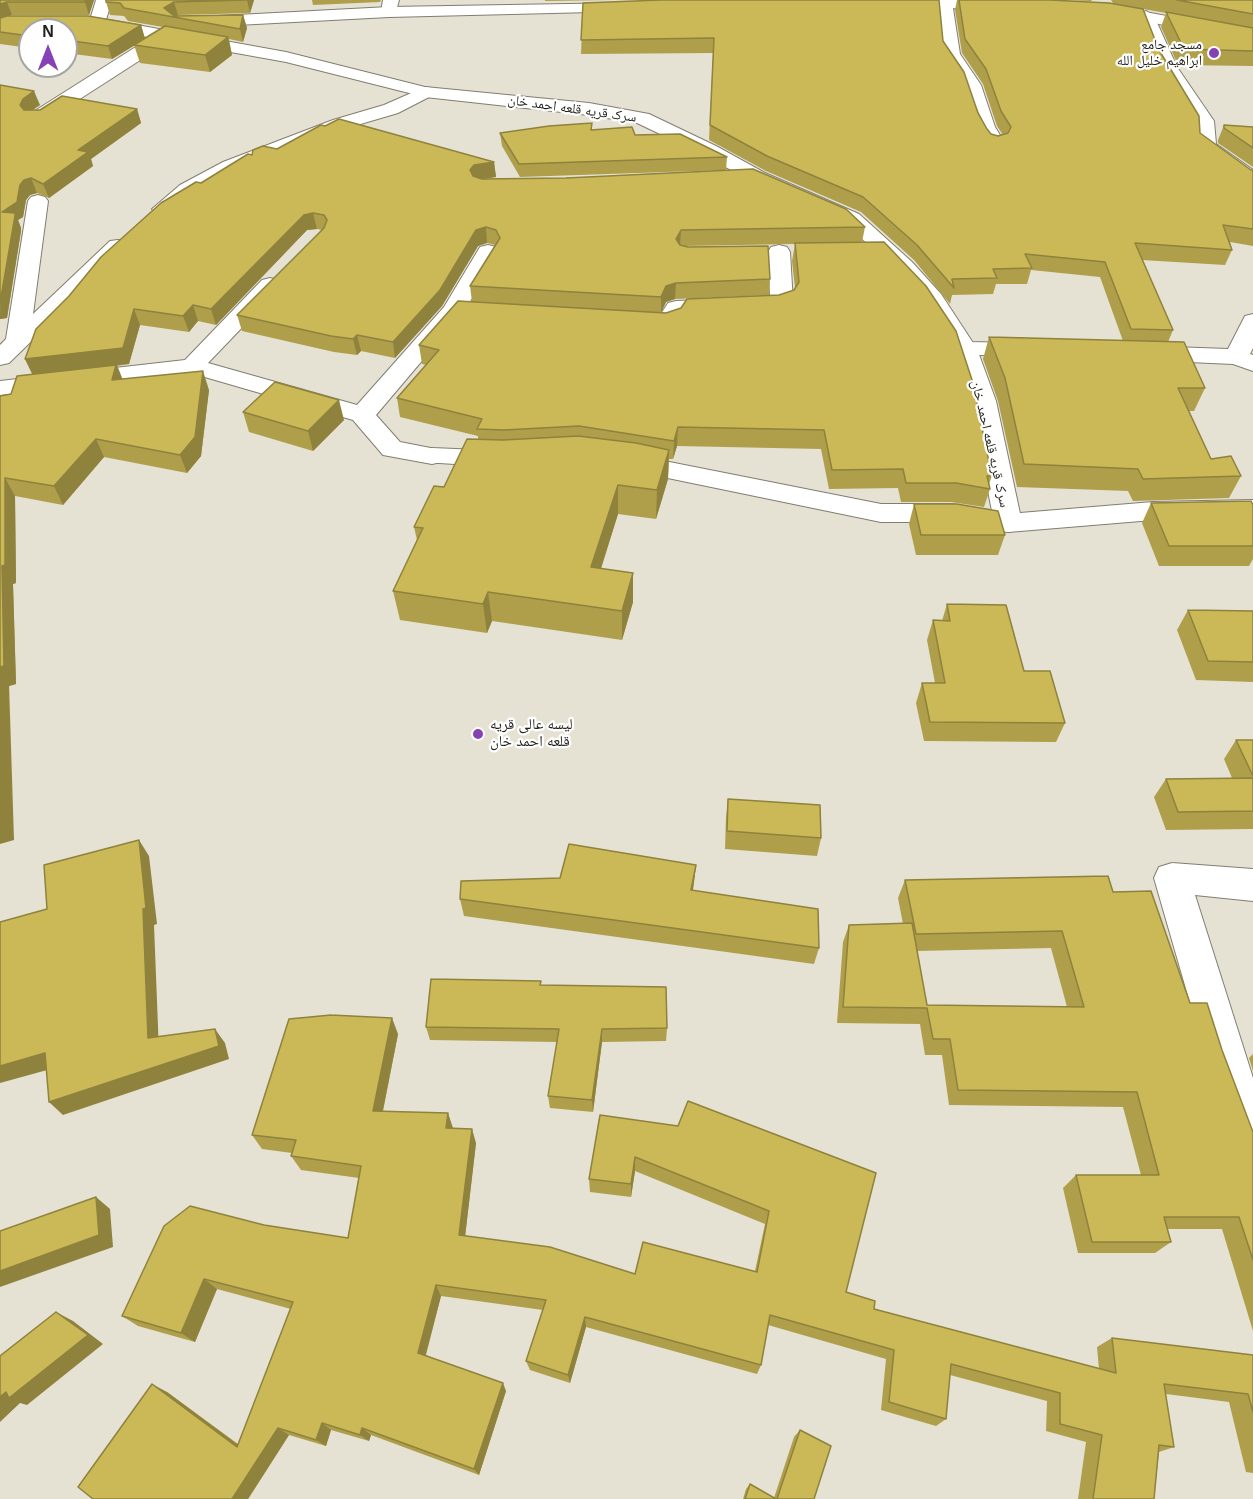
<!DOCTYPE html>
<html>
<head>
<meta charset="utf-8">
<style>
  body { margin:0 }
  #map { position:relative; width:1253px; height:1499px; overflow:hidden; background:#e5e2d3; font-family:Arial,sans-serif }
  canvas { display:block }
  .north { position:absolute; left:18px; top:18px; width:60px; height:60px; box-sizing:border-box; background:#fff; border:2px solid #a6a5a3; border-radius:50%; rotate:0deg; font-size:16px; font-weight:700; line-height:24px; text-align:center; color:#201f19 }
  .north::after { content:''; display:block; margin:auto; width:21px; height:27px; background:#8641b5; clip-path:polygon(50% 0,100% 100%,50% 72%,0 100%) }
</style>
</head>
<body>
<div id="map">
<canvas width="1253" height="1499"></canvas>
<div class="north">N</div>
</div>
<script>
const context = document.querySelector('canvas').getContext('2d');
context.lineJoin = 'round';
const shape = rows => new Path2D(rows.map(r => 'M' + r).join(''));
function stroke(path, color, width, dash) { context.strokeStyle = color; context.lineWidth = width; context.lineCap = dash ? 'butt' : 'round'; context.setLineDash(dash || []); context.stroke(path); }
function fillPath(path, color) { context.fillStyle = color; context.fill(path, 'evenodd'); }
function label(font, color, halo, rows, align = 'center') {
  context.font = font + ' Arial,"Noto Naskh Arabic",sans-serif'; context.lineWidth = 4.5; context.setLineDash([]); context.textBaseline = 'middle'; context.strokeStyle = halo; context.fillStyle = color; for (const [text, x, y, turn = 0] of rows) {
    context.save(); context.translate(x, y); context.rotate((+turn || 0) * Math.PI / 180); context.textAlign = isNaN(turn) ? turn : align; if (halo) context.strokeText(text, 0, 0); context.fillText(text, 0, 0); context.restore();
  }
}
const street = shape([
  [96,0,112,0,105,23,97,28,89,23,96,0],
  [383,0,399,0,395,15,383,15,381,12,383,0],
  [937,0,952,2,960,54,981,85,995,127,1005,143,1002,147,995,149,988,147,985,143,977,127,963,85,942,54,937,0],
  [1146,11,1154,16,1177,67,1214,121,1216,144,1253,170,1253,185,1246,183,1196,146,1196,121,1159,67,1138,16,1146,11],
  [167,30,173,31,175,35,173,39,44,122,30,122,28,118,30,114,161,31,167,30],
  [425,87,431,88,434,92,431,96,398,113,347,128,237,170,194,193,169,213,162,215,155,213,152,209,180,185,223,162,333,120,384,105,425,87],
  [38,195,45,197,48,201,33,314,110,241,118,240,126,241,129,246,9,363,0,365,0,345,6,339,28,201,31,197,38,195],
  [488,245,496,247,499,252,465,310,376,415,400,442,441,450,445,456,441,462,432,464,383,455,353,420,191,373,0,395,0,381,185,360,262,280,270,278,278,280,281,285,278,290,208,363,357,405,444,307,480,247,488,245],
  [779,245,787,247,790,252,793,303,790,308,684,315,677,326,669,328,638,327,630,325,626,320,630,315,638,313,661,314,668,303,676,301,770,297,768,252,771,247,779,245],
  [1253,314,1253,348,1250,354,1253,355,1253,371,1233,364,1144,360,1136,358,1132,353,1136,348,1144,346,1228,349,1245,316,1253,314],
  [965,342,1030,343,1038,345,1042,350,1038,355,1030,357,957,354,953,349,957,344,965,342],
  [1253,500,1253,518,1153,520,1008,532,998,530,994,523,998,516,1008,514,1153,502,1253,500],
  [1172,863,1253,869,1253,901,1195,895,1253,1078,1253,1154,1238,1148,1232,1133,1208,1065,1154,878,1159,867,1172,863]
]);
const secondary = shape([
  [888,0,1002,0,1010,5,1002,10,895,6,889,4,888,0],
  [628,3,636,8,634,11,389,17,199,27,191,22,199,17,389,7,628,3],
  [1102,4,1253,32,1253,42,1096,12,1094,9,1096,6,1102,4],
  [98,18,286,52,425,87,589,103,649,114,716,146,765,173,859,214,912,262,941,294,977,349,996,401,1022,523,1018,530,1008,532,951,522,881,522,624,469,615,467,611,461,615,455,624,453,881,504,951,504,992,511,970,401,953,349,924,303,896,272,845,222,751,181,702,154,637,123,589,115,425,97,286,62,92,27,90,23,98,18],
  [432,448,503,451,512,453,516,459,512,465,503,467,423,462,419,456,423,450,432,448]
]);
stroke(street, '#817e70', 2);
stroke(secondary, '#817e70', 2);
fillPath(street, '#fff');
fillPath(secondary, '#fff');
fillPath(shape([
  [0,0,94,0,89,15,12,15,7,16,141,25,145,39,112,59,66,53,66,30,30,30,30,48,0,44],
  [254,0,250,13,178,15,176,16,243,15,247,28,243,42,229,39,232,55,210,72,140,63,134,45,163,27,128,21,124,16,110,15,106,2],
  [312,0,381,0,380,2,313,5],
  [545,0,614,0,545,1],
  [957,0,1050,0,1113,3,1111,0,1253,0,1253,66,1178,65,1161,27,1166,13,1143,9,1159,50,1200,133,1251,170,1253,170,1253,246,1230,242,1232,250,1225,265,1142,260,1173,330,1168,342,1205,388,1194,411,1189,411,1211,459,1241,476,1229,498,1133,501,1128,491,1017,487,998,401,983,359,989,337,1123,341,1100,277,1031,270,1027,284,996,284,993,294,952,295,950,304,914,260,861,212,766,171,709,140,713,53,581,54,583,3,943,41,987,129,991,134,998,136,1003,135,997,126,983,84,962,53,955,10],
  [1064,0,1092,0,1091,1],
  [0,85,40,105,32,110,137,109,141,123,91,159,93,166,49,198,37,193,30,195,26,200,23,217,18,220,21,228,21,231,7,318,0,319],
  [1224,125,1253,127,1253,167,1218,143,1218,140],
  [325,126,494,162,496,177,482,179,865,227,862,242,992,476,989,484,990,489,984,507,951,502,901,502,898,488,829,489,821,449,677,446,673,459,669,459,668,479,656,519,618,514,601,569,633,602,622,640,492,621,487,633,400,620,393,591,417,540,414,527,478,439,478,436,400,417,397,398,426,365,422,364,419,345,472,302,470,286,495,245,487,243,478,246,442,306,395,358,361,351,357,355,334,352,242,331,237,315,322,230,317,229,307,230,216,325,198,321,189,332,140,325,129,364,117,366,122,379,209,390,201,456,187,473,104,457,63,505,15,496,16,583,13,584,16,684,9,686,14,840,0,396,11,394,32,374,25,359,201,183,252,155,277,149],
  [795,244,792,261,795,288,794,290,779,295,666,313,661,312,666,302,675,299,769,295,770,279,684,246],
  [592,130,635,135,727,157,726,170,520,177,502,146,500,133],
  [243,412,344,420,313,451,249,432],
  [1151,503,1253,505,1253,559,1249,566,1159,566,1142,523],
  [914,504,1005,535,998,555,916,555,909,524],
  [947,604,1024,671,1065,723,1056,742,924,741,916,703,922,683,935,683,927,640,933,620,942,621],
  [1188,610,1253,611,1253,682,1196,680,1177,630],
  [1236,740,1253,740,1253,829,1166,830,1154,797,1166,779,1232,778,1224,759],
  [728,799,821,838,817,856,725,849,726,817],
  [696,865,693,890,819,948,814,964,464,916,460,899,560,878],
  [905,880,1113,892,1222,1050,1253,1132,1253,1331,1222,1229,1167,1229,1171,1242,1155,1253,1078,1253,1063,1188,1076,1175,1141,1175,1123,1107,949,1105,942,1055,925,1055,920,1024,837,1023,843,942,849,925,903,924,898,898],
  [1051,948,1067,1007,927,1005,917,951],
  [541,981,541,985,667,1028,666,1041,602,1042,593,1112,550,1108,548,1096,557,1042,430,1040,426,1027],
  [398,1034,383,1111,453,1128,453,1129,476,1143,465,1236,635,1274,755,1271,765,1224,635,1171,631,1197,590,1192,589,1179,678,1126,688,1101,846,1292,874,1309,1099,1369,1097,1347,1112,1338,1253,1355,1253,1473,1246,1472,1229,1402,1166,1394,1174,1447,1159,1452,1154,1499,1078,1499,1086,1442,1046,1431,1047,1401,950,1375,946,1419,936,1426,881,1410,886,1359,768,1325,761,1365,757,1374,586,1327,570,1383,530,1370,526,1361,543,1310,441,1296,426,1355,506,1391,479,1475,371,1435,369,1441,331,1430,326,1446,289,1435,248,1499,167,1392,238,1444,291,1309,217,1289,195,1342,138,1326,122,1316,264,1225,348,1238,359,1178,301,1170,291,1156,292,1153,262,1149,252,1135],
  [1253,1054,1253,1071,1249,1058],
  [800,1430,814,1499,743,1499,746,1489,750,1484,774,1498,794,1437]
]), '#af9f4b');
fillPath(shape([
  [85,0,94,0,89,15,85,2],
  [247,0,254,0,250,13],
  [7,2,12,15,0,18,0,4],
  [174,2,178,15,175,17,164,8],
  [243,15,247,28,243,42,240,29],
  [141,25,145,39,112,59,108,46],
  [228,37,232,55,210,72,205,55],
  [34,91,40,105,28,113,26,119,20,105,23,99],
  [137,109,141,123,91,159,93,166,49,198,43,184,78,150],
  [494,162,496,177,475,180,471,185,470,170,474,165],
  [31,178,37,193,30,195,26,200,23,217,18,220,21,228,21,231,7,318,0,319,2,212,20,185,24,180],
  [313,213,317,229,307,230,216,325,211,309,304,215],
  [486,227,487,243,478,246,442,306,395,358,393,342,476,230],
  [681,230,680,246,676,239],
  [676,283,675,299,666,302,661,313,661,297,666,286],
  [193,305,198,321,189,332,183,316],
  [134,309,140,325,129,364,117,365,124,383,33,375,25,359],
  [357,335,361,351,357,355,353,339],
  [203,371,209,390,201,456,187,473,180,455],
  [339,400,344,420,313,451,308,431],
  [678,427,677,446,673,459,674,441],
  [96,439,104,457,63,505,54,486],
  [669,450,668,479,656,519,657,490],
  [5,478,15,496,16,583,13,584,16,684,9,686,14,840,0,844,0,667,2,566],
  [618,485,618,514,592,596,591,567],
  [633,573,633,602,622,640,622,611],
  [488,592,492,621,487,633,483,604],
  [139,840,149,856,157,924,154,925,159,1052,148,1038,143,909],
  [696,865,694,882,690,907,691,890],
  [392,1018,398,1034,380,1125,373,1111],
  [215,1029,225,1043,229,1059,63,1115,49,1102],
  [602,1029,602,1042,593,1112,592,1100],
  [45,1053,58,1067,0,1083,0,1066],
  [448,1113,453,1128,451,1142,446,1128],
  [472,1129,476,1143,464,1246,459,1235],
  [635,1157,635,1171,631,1197,631,1184],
  [96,1197,110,1209,113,1247,0,1287,0,1271],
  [204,1279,217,1289,195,1342,181,1333],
  [436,1285,441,1296,424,1361,418,1353],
  [56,1312,73,1321,103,1344,27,1405,20,1403,0,1422,0,1397],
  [585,1317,586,1327,570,1383,568,1375],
  [503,1383,506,1391,479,1475,474,1469],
  [152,1384,167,1392,249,1453,237,1447],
  [322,1423,331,1430,326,1446,316,1440],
  [278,1428,289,1435,248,1499,232,1499],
  [362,1428,371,1435,369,1441,360,1435]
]), '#8e823d');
const building = shape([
  [0,0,85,0,85,2,7,2,0,4,0,0],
  [106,0,247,0,174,2,164,8,174,16,243,15,240,29,124,8,120,3,106,2,106,0],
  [660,0,939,0,943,41,964,72,978,113,987,129,991,134,998,136,1008,133,1011,127,1001,111,986,69,965,39,959,0,1050,0,1109,3,1143,9,1159,50,1199,116,1200,133,1251,170,1253,170,1253,229,1223,225,1232,250,1135,243,1173,330,1131,329,1105,262,1025,254,1032,268,993,269,997,278,952,279,954,288,917,245,863,197,767,156,710,125,714,38,581,40,583,3,660,0],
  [1177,0,1253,0,1253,14,1177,0],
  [1166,12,1253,28,1253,51,1184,49,1166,12],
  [7,16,88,16,141,25,108,46,66,40,66,30,30,30,30,36,0,32,0,18,7,16],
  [165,26,228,37,205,55,134,45,165,26],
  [0,85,34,91,23,99,20,105,24,110,40,110,62,96,137,109,78,150,88,152,43,184,31,178,24,180,20,185,17,202,2,212,15,213,15,216,0,303,0,85],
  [339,119,494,162,474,165,470,170,473,176,482,179,566,178,753,169,846,209,865,227,681,230,676,239,680,245,688,247,768,246,770,279,676,283,666,286,661,297,470,286,500,238,496,230,486,227,476,230,440,290,393,342,357,335,353,339,331,336,237,315,324,228,327,220,324,215,313,213,304,215,211,309,193,305,183,316,134,309,123,348,25,359,36,329,69,296,101,257,161,203,196,182,201,183,248,154,252,155,253,150,263,146,277,149,321,125,325,126,339,119],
  [592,123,591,130,632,127,635,135,680,134,727,157,519,164,500,133,549,126,592,123],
  [1224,125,1253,127,1253,148,1224,128,1224,125],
  [884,242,926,286,956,331,973,383,990,467,992,476,987,476,990,489,956,483,906,483,903,469,832,470,824,430,678,427,674,441,579,426,504,430,477,429,482,419,397,398,439,350,419,345,458,301,666,313,681,308,687,299,779,295,794,290,799,282,795,243,884,242],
  [989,337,1184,342,1205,388,1178,388,1211,459,1231,456,1241,476,1143,479,1138,469,1024,464,1005,378,989,337],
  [116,365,112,380,203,371,195,437,180,455,96,439,54,486,5,478,5,565,2,566,4,666,0,667,0,396,11,394,17,376,116,365],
  [275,382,339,400,308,431,243,412,275,382],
  [578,436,636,443,669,450,657,490,618,485,591,567,633,573,622,611,488,592,483,604,393,591,423,528,414,527,434,486,444,487,467,439,503,440,578,436],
  [1251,501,1253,505,1253,546,1169,546,1151,503,1251,501],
  [914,504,957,504,998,511,1005,535,921,535,914,504],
  [947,604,1006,605,1024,671,1050,671,1065,723,930,722,922,683,945,683,933,620,950,621,947,604],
  [1188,610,1253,611,1253,662,1208,661,1188,610],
  [1236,740,1253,740,1253,776,1236,740],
  [0,774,1,823,0,824,0,774],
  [1253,778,1253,811,1178,812,1166,779,1253,778],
  [728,799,820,805,821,838,727,831,728,799],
  [139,840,146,908,143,909,148,1038,215,1029,219,1046,49,1102,45,1053,0,1066,0,922,47,909,44,865,139,840],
  [569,844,696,865,691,890,818,909,819,948,460,899,461,881,560,878,569,844],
  [1108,876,1113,892,1151,891,1190,1003,1207,1003,1222,1050,1253,1132,1253,1260,1239,1217,1164,1217,1171,1242,1092,1242,1076,1175,1159,1175,1137,1092,958,1090,950,1039,933,1039,927,1008,843,1007,849,925,912,923,927,1005,1084,1007,1062,931,916,934,905,880,1108,876],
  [431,979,541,981,540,985,666,987,667,1028,602,1029,592,1100,548,1096,559,1029,426,1027,431,979],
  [331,1015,392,1018,373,1111,448,1113,446,1128,472,1129,459,1235,550,1247,635,1274,643,1242,757,1272,769,1211,635,1157,631,1184,589,1179,600,1115,678,1126,688,1101,876,1173,846,1292,875,1301,874,1309,1116,1373,1112,1338,1253,1355,1253,1412,1248,1394,1164,1384,1174,1447,1159,1445,1154,1499,1093,1499,1102,1435,1060,1424,1060,1393,951,1364,946,1419,889,1402,894,1350,770,1315,761,1365,585,1317,568,1375,526,1361,546,1300,436,1285,418,1353,503,1383,474,1469,362,1428,360,1435,322,1423,316,1440,278,1428,232,1499,93,1499,78,1487,152,1384,237,1447,293,1302,204,1279,181,1333,122,1316,164,1226,190,1206,264,1225,348,1238,361,1166,291,1156,296,1140,252,1135,289,1019,331,1015],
  [96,1197,99,1235,0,1271,0,1231,96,1197],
  [56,1312,88,1335,9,1398,6,1392,0,1397,0,1356,56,1312],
  [800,1430,831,1446,814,1499,777,1499,800,1430],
  [750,1484,776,1499,745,1499,750,1484]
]);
fillPath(building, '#cbb957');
stroke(building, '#8e823d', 1.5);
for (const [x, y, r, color] of [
  [1214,53,6,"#8641b5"],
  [478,734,6,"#8641b5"]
]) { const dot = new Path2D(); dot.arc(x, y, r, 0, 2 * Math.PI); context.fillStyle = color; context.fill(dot); stroke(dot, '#fff', 2); }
label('14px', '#201f19', '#fff', [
  ["مسجد جامع",1202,45],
  ["ابراهیم خلیل الله",1202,61]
], 'right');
label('14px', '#201f19', '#fff', [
  ["سرک قریه قلعه احمد خان",572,109,8],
  ["سرک قریه قلعه احمد خان",990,444,77]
]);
label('15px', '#201f19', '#fff', [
  ["لیسه عالی قریه",490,725],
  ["قلعه احمد خان",490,742]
], 'left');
</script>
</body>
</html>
